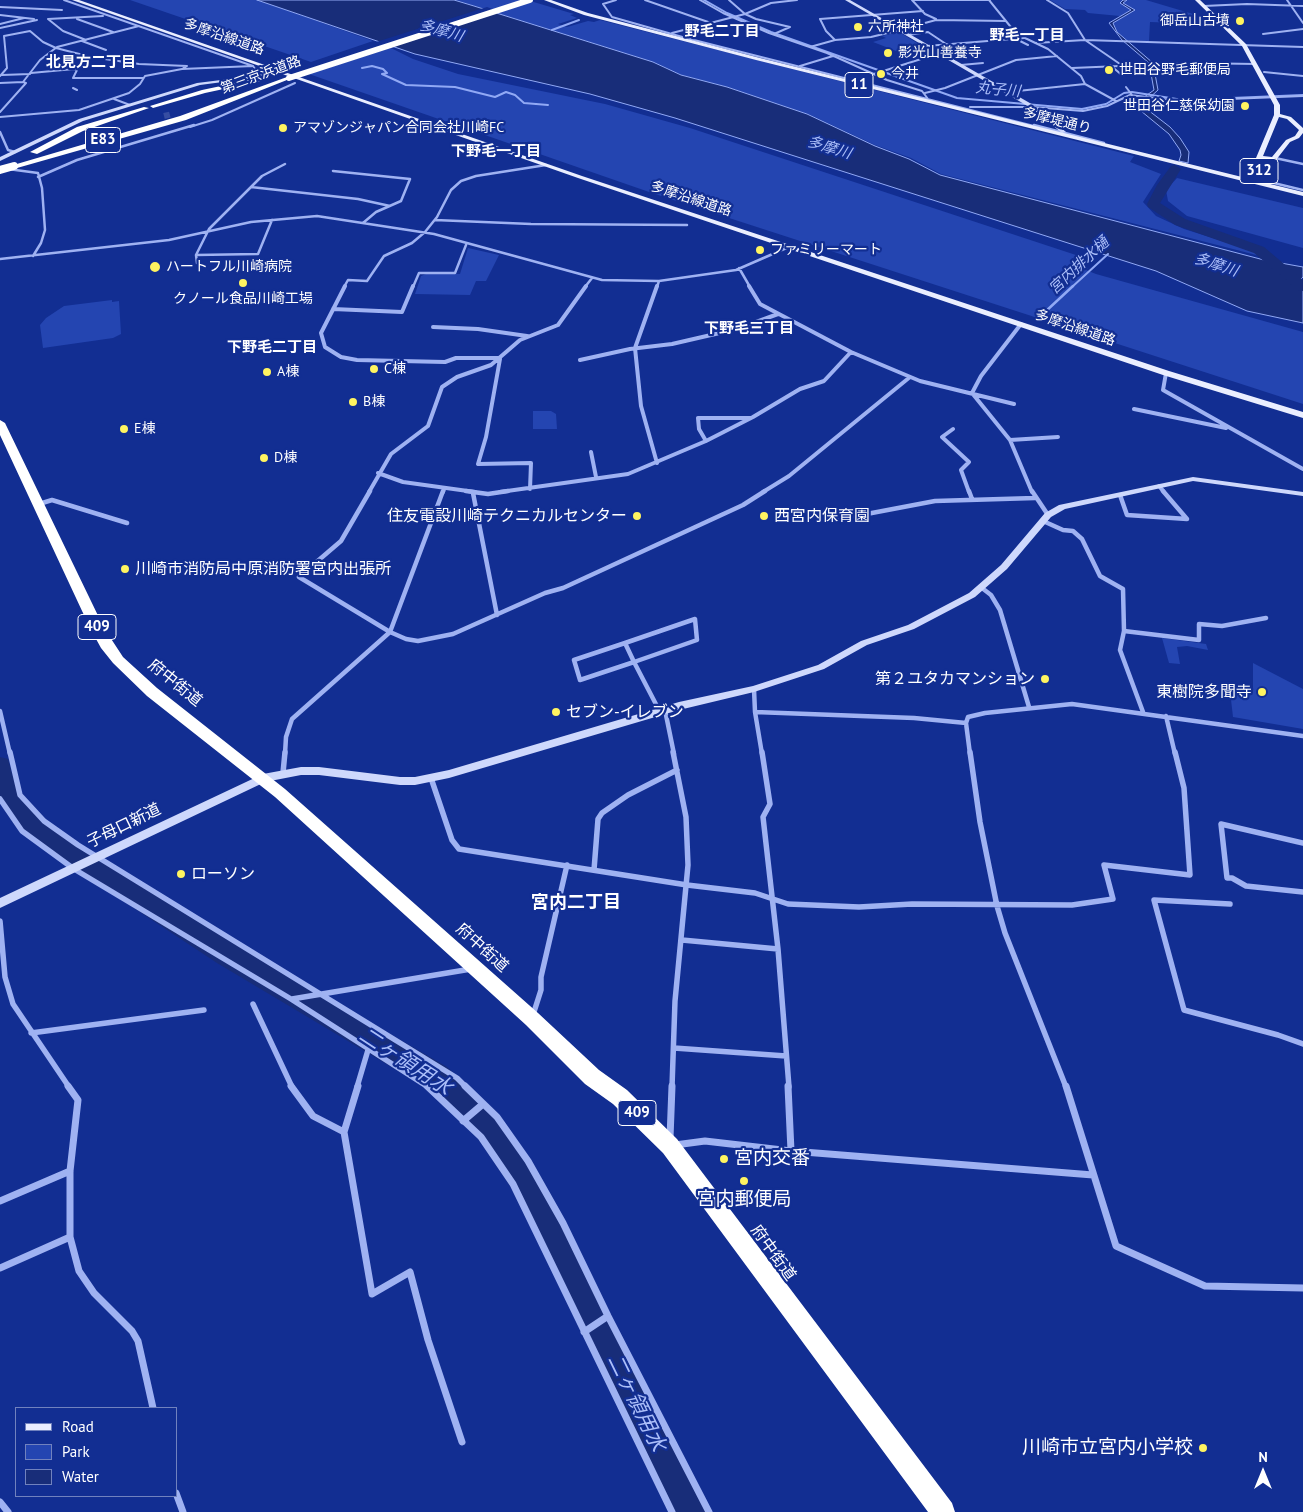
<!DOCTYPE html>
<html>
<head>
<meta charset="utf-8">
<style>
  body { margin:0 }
  #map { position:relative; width:1303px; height:1512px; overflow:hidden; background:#122e92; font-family:"PT Sans",sans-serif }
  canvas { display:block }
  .legend { position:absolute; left:15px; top:1407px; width:162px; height:90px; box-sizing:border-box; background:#122e92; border:1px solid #7182be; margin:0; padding:6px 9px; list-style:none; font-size:15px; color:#fff }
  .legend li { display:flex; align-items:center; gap:10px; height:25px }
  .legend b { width:25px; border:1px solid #7182be }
  .north { position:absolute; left:1238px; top:1447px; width:50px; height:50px; -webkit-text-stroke:4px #122e92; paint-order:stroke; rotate:0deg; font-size:14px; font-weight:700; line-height:20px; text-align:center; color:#fff }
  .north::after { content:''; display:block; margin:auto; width:18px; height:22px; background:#fff; clip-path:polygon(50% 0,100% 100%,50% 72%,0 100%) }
</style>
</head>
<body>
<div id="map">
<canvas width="1303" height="1512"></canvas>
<ul class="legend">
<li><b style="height:6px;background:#eaeeff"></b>Road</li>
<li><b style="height:14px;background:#2445b1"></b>Park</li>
<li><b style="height:14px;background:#182d79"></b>Water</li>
</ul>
<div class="north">N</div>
</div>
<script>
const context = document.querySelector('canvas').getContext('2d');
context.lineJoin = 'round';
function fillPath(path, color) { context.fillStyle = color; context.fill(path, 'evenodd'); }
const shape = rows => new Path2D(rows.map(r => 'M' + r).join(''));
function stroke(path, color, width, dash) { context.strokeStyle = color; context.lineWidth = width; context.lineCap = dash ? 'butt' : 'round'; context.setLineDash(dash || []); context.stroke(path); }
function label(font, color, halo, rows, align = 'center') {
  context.font = font + ' "PT Sans","Noto Sans JP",sans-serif'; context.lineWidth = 4.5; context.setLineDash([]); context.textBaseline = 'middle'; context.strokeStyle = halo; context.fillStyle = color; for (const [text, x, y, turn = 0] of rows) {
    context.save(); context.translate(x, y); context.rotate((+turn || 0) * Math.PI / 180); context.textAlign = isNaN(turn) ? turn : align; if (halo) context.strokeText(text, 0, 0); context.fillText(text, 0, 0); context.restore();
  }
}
fillPath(shape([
  [130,0,258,0,373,41,311,62],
  [456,0,527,0,574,14,570,15,577,18,558,24,567,27,588,21,594,22,600,20,1134,156,1130,162,1161,174,1143,202,1156,216,1184,229,1254,251,1264,257,941,174,911,158,875,145,808,114,728,87,682,75,654,62],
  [1050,0,1146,0,1193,14,1203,24,1150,22,1149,41,1123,40,1110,23,1120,16,1088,13,1085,10,1065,9],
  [899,32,922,46,904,54,873,42,886,38,882,36],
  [391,48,413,59,458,74,605,104,690,128,1082,257,1073,263,1088,268,1086,270,1096,274,1303,332,1303,404,652,193,309,74],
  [1177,178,1303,208,1303,248,1187,216,1168,201,1166,190],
  [468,248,499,255,486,281,476,281,470,295,415,294,421,276,426,274,460,274],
  [112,300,112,302,119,301,121,334,113,338,43,348,40,325,46,318,64,306],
  [533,411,551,411,556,414,557,429,533,429],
  [1162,638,1206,644,1208,650,1187,646,1177,647,1180,664,1169,663],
  [1253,663,1303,689,1303,729,1233,717,1230,691,1253,693]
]), '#2445b1');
const water = shape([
  [257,0,454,0,474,6,653,62,681,75,727,87,807,114,875,146,909,159,940,175,1264,260,1303,267,1303,277,1300,280,1303,283,1303,323,1247,311,1156,271,675,118,590,94,415,54,257,0],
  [1123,0,1127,0,1123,3,1135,10,1113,23,1117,32,1153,63,1158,90,1147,100,1148,110,1170,127,1180,138,1189,152,1188,163,1179,161,1181,155,1180,150,1169,134,1141,111,1140,100,1154,90,1149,63,1122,40,1109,23,1131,10,1120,3,1123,0]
]);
fillPath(water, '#182d79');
stroke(water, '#91a9f5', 1);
fillPath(shape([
  [487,7,501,12,389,48,373,43]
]), '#122e92');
stroke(shape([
  [704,0,727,13,771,32,957,98,1082,109,1106,104,1124,93,1132,92,1183,100],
  [552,30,579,20],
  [362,68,372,66,383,69,387,73,382,74,406,85,455,87,495,97,506,92,515,95,524,103,548,105],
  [1232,98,1303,95],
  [1072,287,1108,254]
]), '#91a9f5', 2);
stroke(shape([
  [1045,312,1073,286]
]), '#91a9f5', 2.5);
fillPath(shape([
  [1175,165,1181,169,1160,203,1185,219,1264,247,1303,280,1303,291,1298,290,1254,253,1175,225,1148,207,1147,204,1157,185,1171,166,1175,165],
  [0,757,8,759,16,787,32,810,49,826,237,945,447,1067,497,1112,532,1164,559,1211,709,1512,670,1512,535,1235,510,1186,475,1134,425,1087,217,963,31,840,14,824,0,803,0,757]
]), '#182d79');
stroke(shape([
  [164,116,172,114]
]), '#364da2', 6, [6, 3]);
stroke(shape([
  [64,0,253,66],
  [616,0,603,4,612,17,686,38,1038,127],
  [645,0,711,23],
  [700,0,723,13,769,33,827,53,887,80,922,91,928,99],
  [729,0,745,14,756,19,790,27,774,34],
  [912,0,925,14,936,19],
  [913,0,990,0],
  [989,0,1010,26,1025,38,1048,49,1081,76,1085,84,1116,101],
  [1047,0,1068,13,1085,40,1120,64],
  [1287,0,1303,23],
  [1204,6,1247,4,1303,6],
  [0,7,62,10],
  [0,15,34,19],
  [48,19,103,16],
  [48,19,63,31,86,40],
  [77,19,113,32],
  [0,24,24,18],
  [0,28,37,20],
  [899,30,936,20,1006,21],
  [672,33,745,14,771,3,797,0],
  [1263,34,1303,29],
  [908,35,928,32,946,44],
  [1016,39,1028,45],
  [835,40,826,31,820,19,923,11],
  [82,41,106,50],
  [1035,43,1085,40,1303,47],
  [927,46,1024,38],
  [810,47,835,40,871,37,900,30],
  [961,65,983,63],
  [1110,65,1123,76],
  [800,66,833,56],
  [1072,68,1192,63,1255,64],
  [1264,72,1303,76],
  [31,73,74,69,77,70,73,78,143,78],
  [2,75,30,74],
  [0,76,7,68,4,36,30,31,43,42,56,48,91,57,139,64,187,66,182,69,253,66],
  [241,79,255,69,253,66],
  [855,80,940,53],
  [0,83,23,82,40,60,57,47,139,26],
  [1126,87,1132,95],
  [73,88,77,90],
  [1008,92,1085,84],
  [925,93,945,88,1016,60,1057,56],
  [114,99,130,105],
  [970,107,1033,107,1083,111,1107,106,1130,95,1180,101,1303,96],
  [0,112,26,83,23,82],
  [0,117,79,110,129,93,140,84,145,76,182,69],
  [190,127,212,120,295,83]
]), '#9fb2f2', 2);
stroke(shape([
  [1034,125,1104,143],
  [0,132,8,150,15,152],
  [1275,158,1303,164],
  [8,169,38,173,42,188,45,230,41,243,33,256],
  [333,171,410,179,401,201,376,212,363,223],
  [38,177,77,160,194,125],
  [1253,178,1303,190],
  [251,187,358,199,390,206],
  [435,220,531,224,687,225],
  [196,255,258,254,272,220],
  [0,259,169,240,251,222,317,216,434,234,602,280,659,281,736,270,791,246],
  [202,266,197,263,196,255,209,229,262,176,285,164],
  [739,268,750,287],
  [344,287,348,280,367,281,384,256,412,243,425,232,437,217,451,190,461,181,476,176,546,165],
  [413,287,419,273,455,273,466,245],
  [585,287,592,278],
  [657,287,659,281]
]), '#9fb2f2', 2.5);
stroke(shape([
  [345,286,321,333,325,347,341,357,357,360,445,362,456,358,500,358],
  [749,286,760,304,851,352,920,381,1014,404],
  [333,309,402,312,413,286],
  [1021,324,981,376,972,393,1010,440,1032,492],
  [433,327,478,329,527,336],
  [500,359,486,437,478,464,531,463,530,489],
  [580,360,630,349,672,344,737,329,778,314],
  [1166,373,1163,390,1303,469],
  [1134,409,1226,428],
  [953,429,942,437,969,462,961,470,969,492],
  [1010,440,1058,437],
  [706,441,699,429,698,418,750,418],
  [591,452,596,477],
  [657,463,641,406,635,348,657,286],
  [378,473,403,482,475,492],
  [1159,486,1164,492],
  [369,492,391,454,428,426,442,387,457,377,491,365,520,340,558,325,586,286],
  [443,492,444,489],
  [500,492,628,474,706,441,753,417,800,389,824,381,851,352],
  [763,492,789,476,910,377]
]), '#9fb2f2', 4);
stroke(shape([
  [370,491,341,541,299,577,390,632,406,639,418,641,453,634,545,593,563,588,743,505,765,491],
  [466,491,488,494,508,491],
  [969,491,972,499],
  [1032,491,1048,515],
  [473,493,497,615],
  [1120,495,1127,515,1187,519,1163,491],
  [39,504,52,500,127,523],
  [835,520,935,501,1035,498],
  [1043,521,1063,530,1073,531,1082,539,1100,576,1123,589,1124,631,1120,650,1143,712],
  [982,588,991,595,1000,610,1029,707],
  [1124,631,1199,640,1199,624,1222,626,1266,618],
  [625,643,634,662],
  [625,643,574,660,580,680,634,662],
  [625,643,695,619,697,640,634,662],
  [634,662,660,712],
  [754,689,755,712,762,754],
  [665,710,674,754],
  [0,711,10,754],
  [755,712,914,718,966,723],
  [1166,716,1175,754],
  [285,754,286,737,292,719,390,632,443,491],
  [970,754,966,723,968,717,985,713,1072,704,1303,736]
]), '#9fb2f2', 4.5);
stroke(shape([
  [10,752,20,795,44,821,78,845,457,1078,466,1087],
  [762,752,770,804,763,817,778,949,789,1087],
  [970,752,980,822,997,906,1005,933,1066,1087],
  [283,773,285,752],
  [431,778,452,840,459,849,687,885,755,893,788,904,859,907,912,904,1072,905,1113,899,1104,865,1190,875,1184,788,1175,752],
  [0,799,22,831,74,869,291,999,428,1087],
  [1303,843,1221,824,1227,878,1232,878,1246,886,1303,892],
  [594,870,598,819,602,813,628,795,677,770],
  [1230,904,1154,900,1184,1010,1278,1035,1303,1044],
  [0,921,5,977,13,1004,69,1087],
  [682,940,778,949],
  [292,999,471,969],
  [253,1004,292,1087],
  [533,1015,541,990,541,977,567,865],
  [31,1033,204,1010],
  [674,1048,786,1056],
  [357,1087,368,1050],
  [672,1087,675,1001,688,865,686,817,673,752]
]), '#9fb2f2', 5.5);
stroke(shape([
  [68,1086,78,1100,70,1171,70,1237,79,1271,94,1293,132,1331,138,1341,153,1408],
  [291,1086,313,1116,344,1132,372,1294,410,1272,428,1340,462,1442],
  [427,1086,481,1137,513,1184,672,1512],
  [465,1086,497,1117,528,1161,563,1223,608,1316,709,1512],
  [788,1086,791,1151],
  [1066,1086,1116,1246,1205,1286,1303,1288],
  [463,1121,483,1104],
  [344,1132,358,1086],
  [670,1138,672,1086],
  [675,1145,705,1141,791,1151,1093,1175],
  [0,1201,70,1171],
  [0,1268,70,1237],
  [584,1332,608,1316],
  [176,1493,183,1512],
  [0,1502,8,1512]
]), '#9fb2f2', 7);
fillPath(shape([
  [845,0,850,0,1035,106,1066,132,1062,133,1031,108,845,0],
  [279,69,281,71,253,78,200,85,83,121,0,161,0,157,79,119,197,83,253,76,279,69],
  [1193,477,1303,492,1303,496,1193,481,1065,509,1051,517,1007,569,975,597,914,629,867,645,824,669,754,692,679,710,449,778,415,785,400,785,319,775,301,775,265,782,0,908,0,898,263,774,301,767,319,767,400,777,415,777,449,770,679,702,753,686,818,665,861,641,908,625,969,593,1001,565,1045,513,1059,505,1193,477]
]), '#ced8fc');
fillPath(shape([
  [72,0,79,0,582,176,1169,371,1303,412,1303,418,1163,375,578,178,72,0],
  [544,0,551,0,588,13,760,58,1242,177,1252,176,1256,172,1256,158,1274,115,1274,105,1242,46,1195,0,1200,0,1246,44,1280,105,1280,114,1291,117,1303,128,1303,133,1299,138,1290,142,1276,160,1262,160,1262,173,1254,180,1303,192,1303,196,756,60,584,15,544,0],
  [1279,117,1287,119,1299,130,1295,136,1286,140,1272,157,1263,156,1279,117]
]), '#eaeeff');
fillPath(shape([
  [287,77,292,78,186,120,17,168,10,166,180,116,287,77],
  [259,78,261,81,205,93,153,108,150,106,202,90,259,78],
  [144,107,149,108,83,131,37,154,30,152,77,127,144,107],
  [0,420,5,423,104,628,123,657,157,688,285,789,538,1013,599,1070,627,1090,677,1139,952,1503,955,1512,928,1512,663,1153,613,1104,585,1084,526,1025,275,797,147,696,113,663,101,648,90,628,0,435,0,420]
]), '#fff');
stroke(shape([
  [289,78,530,0]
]), '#fff', 6);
stroke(shape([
  [0,170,14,166]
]), '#fff', 8);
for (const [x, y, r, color] of [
  [1240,21,5,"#fff460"],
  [858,27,5,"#fff460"],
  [888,53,5,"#fff460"],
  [1109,70,5,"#fff460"],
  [881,74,5,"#fff460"],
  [1245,106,5,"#fff460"],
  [283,128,5,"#fff460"],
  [760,250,5,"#fff460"],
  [155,267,6,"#fff460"],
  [243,283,5,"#fff460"],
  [374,369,5,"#fff460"],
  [267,372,5,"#fff460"],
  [353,402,5,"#fff460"],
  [124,429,5,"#fff460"],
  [264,458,5,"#fff460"],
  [637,516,5,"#fff460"],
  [764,516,5,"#fff460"],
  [125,569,5,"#fff460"],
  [1045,679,5,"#fff460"],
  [1262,692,5,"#fff460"],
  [556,712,5,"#fff460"],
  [181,874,5,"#fff460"],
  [724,1159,5,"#fff460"],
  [744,1181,5,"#fff460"],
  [1203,1448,5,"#fff460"]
]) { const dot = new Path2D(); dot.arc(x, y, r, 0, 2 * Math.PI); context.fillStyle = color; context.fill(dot); stroke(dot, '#122e92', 2); }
label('14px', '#fff', '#122e92', [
  ["御岳山古墳",1230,21,"right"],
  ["六所神社",868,27],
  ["影光山善養寺",898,53],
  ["世田谷野毛郵便局",1119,70],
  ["今井",891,74],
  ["世田谷仁慈保幼園",1235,106,"right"],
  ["アマゾンジャパン合同会社川崎FC",293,128],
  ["ファミリーマート",770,250],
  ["ハートフル川崎病院",166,267],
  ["クノール食品川崎工場",243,299,"center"],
  ["C棟",384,369],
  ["A棟",277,372],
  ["B棟",363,402],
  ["E棟",134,429],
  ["D棟",274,458]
], 'left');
label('14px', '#fff', '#122e92', [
  ["多摩沿線道路",224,37,19],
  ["第三京浜道路",261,75,-20],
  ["多摩堤通り",1057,121,14],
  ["多摩沿線道路",691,199,18],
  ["多摩沿線道路",1075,328,19]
]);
label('italic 15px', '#abbef9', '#122e92', [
  ["多摩川",441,31,16],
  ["丸子川",998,90,5],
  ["多摩川",829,148,17],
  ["多摩川",1216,265,18],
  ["宮内排水樋",1079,266,-43]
]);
label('bold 15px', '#fff', '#122e92', [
  ["野毛二丁目",722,32],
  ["野毛一丁目",1027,36],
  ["北見方二丁目",91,63],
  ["下野毛一丁目",496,152],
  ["下野毛三丁目",749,329],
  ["下野毛二丁目",272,348]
]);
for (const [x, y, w] of [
  [859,85,28],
  [103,140,35],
  [1259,171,38],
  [97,627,38],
  [637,1113,38]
]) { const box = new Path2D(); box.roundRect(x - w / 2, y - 12.5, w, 25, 4); context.fillStyle = '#122e92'; context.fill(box); stroke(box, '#fff', 1); }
label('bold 15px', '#fff', null, [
  ["11",859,85],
  ["E83",103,140],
  ["312",1259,171],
  ["409",97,627],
  ["409",637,1113]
]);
label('16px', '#fff', '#122e92', [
  ["住友電設川崎テクニカルセンター",627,516,"right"],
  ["西宮内保育園",774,516],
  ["川崎市消防局中原消防署宮内出張所",135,569],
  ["第２ユタカマンション",1035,679,"right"],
  ["東樹院多聞寺",1252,692,"right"],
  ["セブン-イレブン",566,712],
  ["ローソン",191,874]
], 'left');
label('16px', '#fff', '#122e92', [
  ["府中街道",175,683,39],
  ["子母口新道",124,826,-26],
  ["府中街道",482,948,42],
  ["府中街道",773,1253,54]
]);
label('bold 18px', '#fff', '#122e92', [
  ["宮内二丁目",576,903]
]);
label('19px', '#fff', '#122e92', [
  ["宮内交番",734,1159],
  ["宮内郵便局",744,1200,"center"],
  ["川崎市立宮内小学校",1193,1448,"right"]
], 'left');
label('italic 21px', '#abbef9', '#122e92', [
  ["二ヶ領用水",405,1062,33],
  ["二ヶ領用水",636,1403,64]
]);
</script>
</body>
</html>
